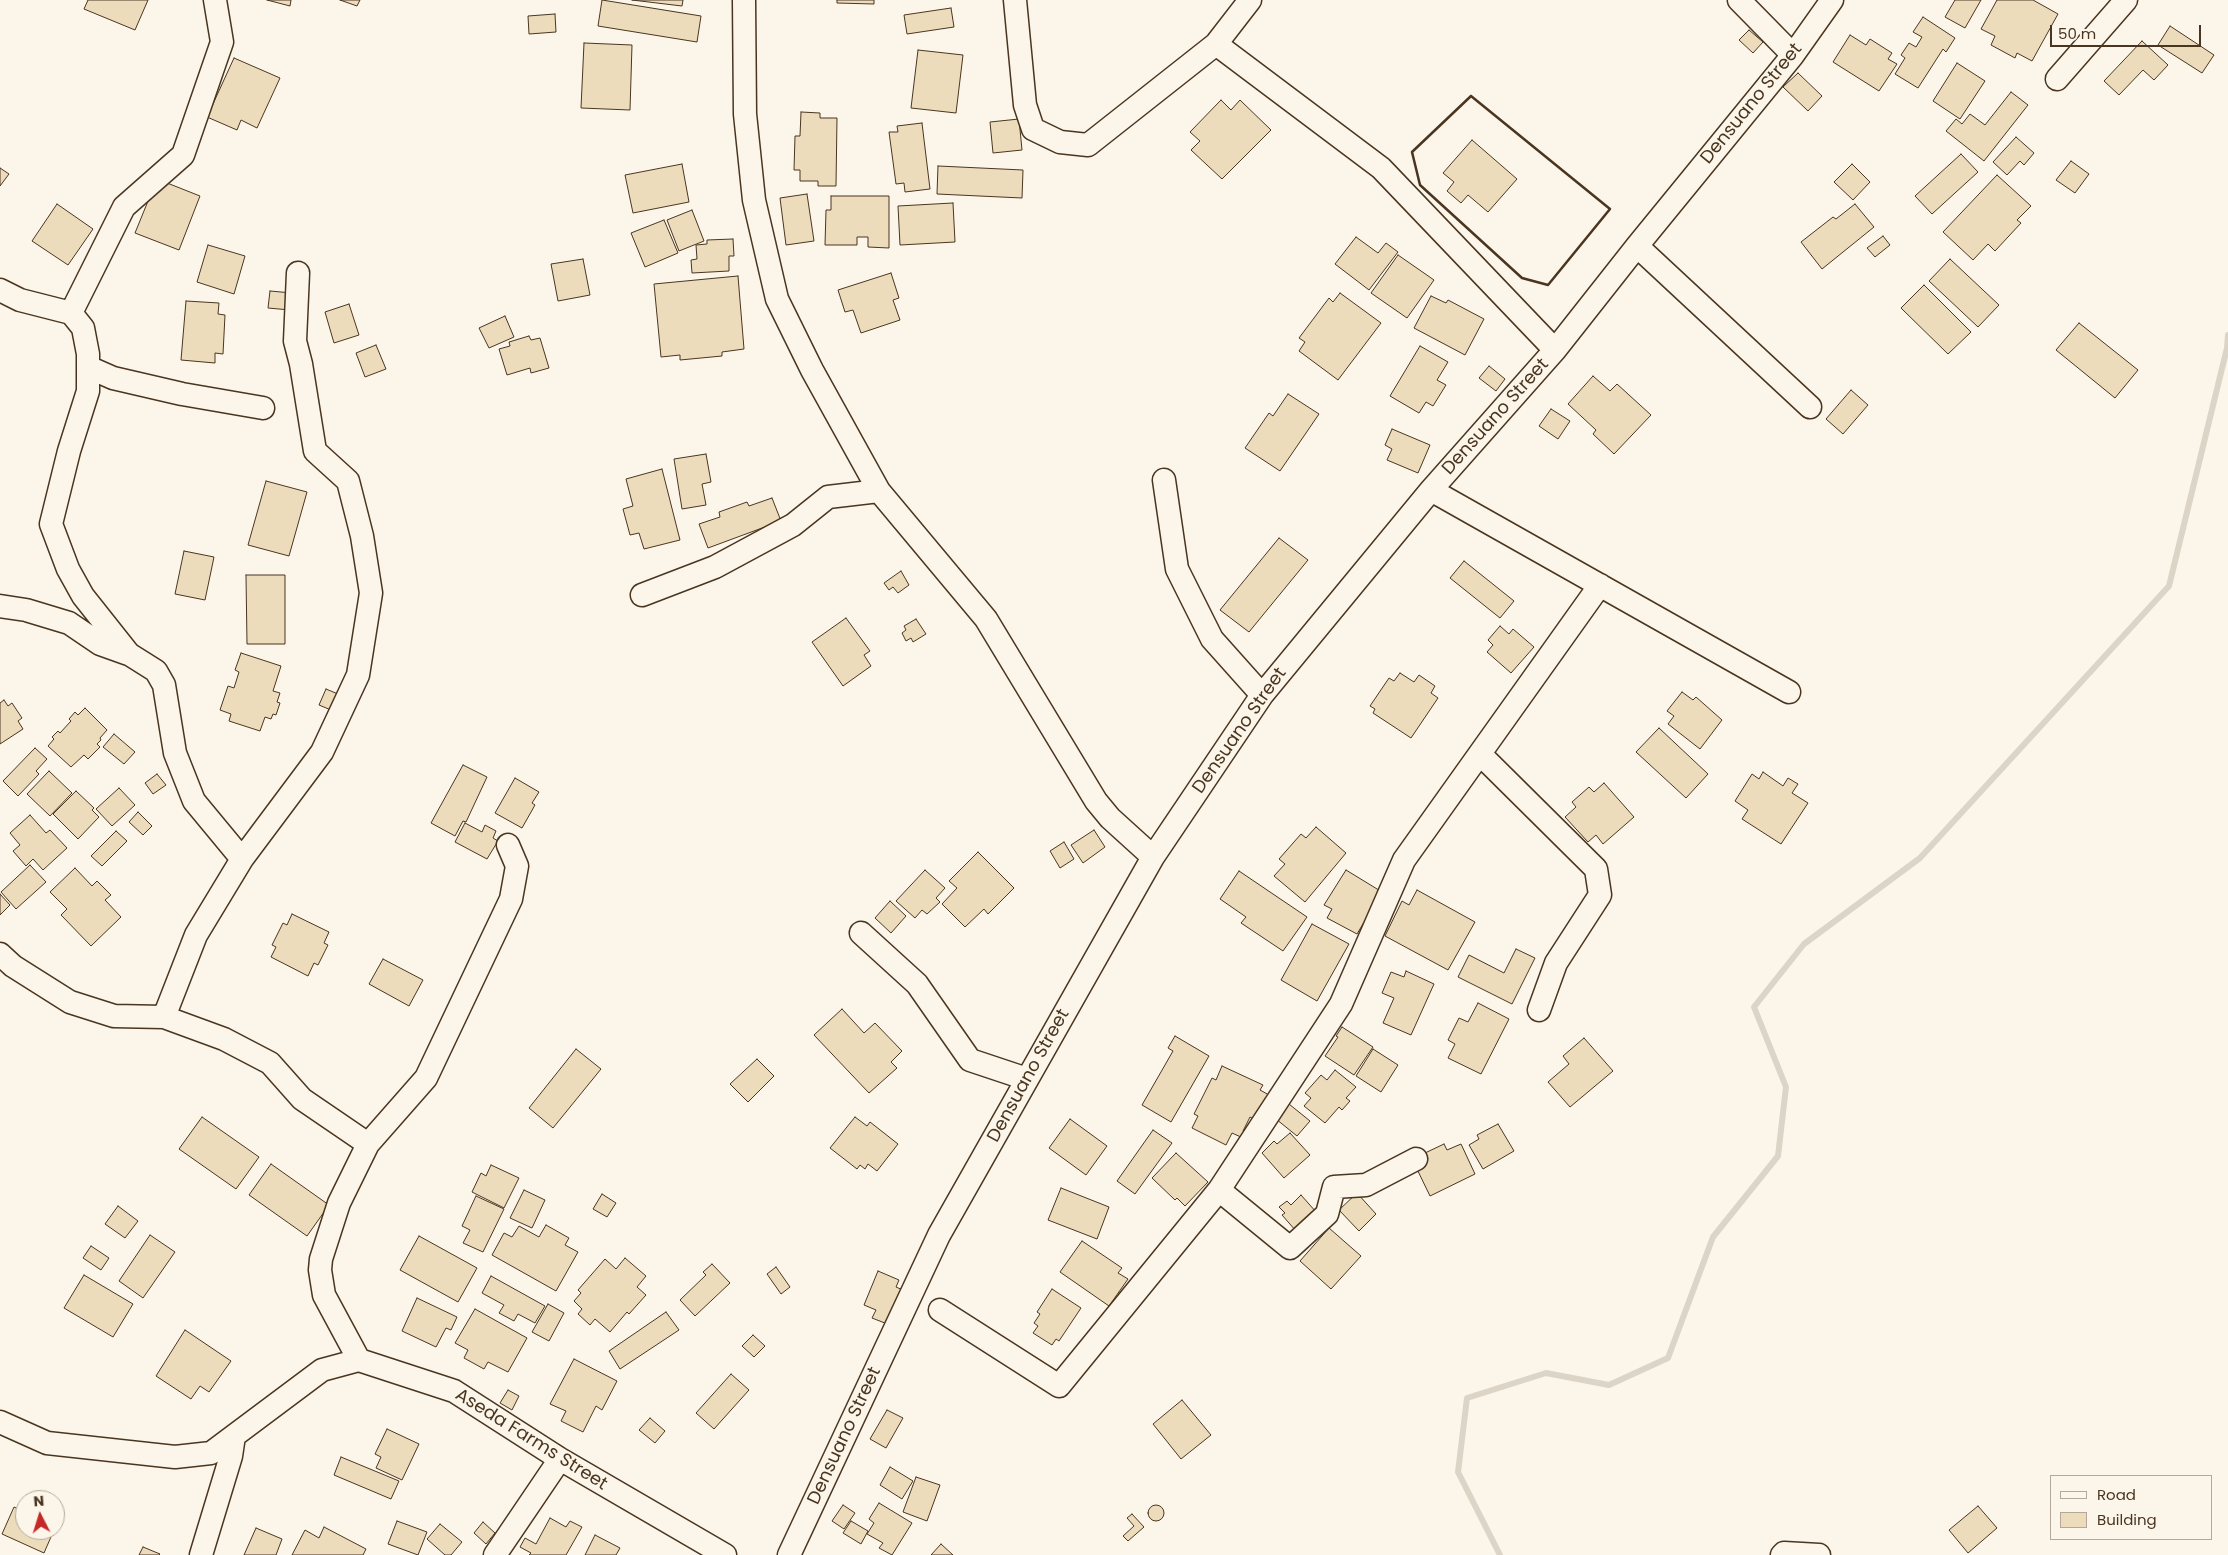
<!DOCTYPE html>
<html>
<head>
<meta charset="utf-8">
<style>
  body { margin:0 }
  #map { position:relative; width:2228px; height:1555px; overflow:hidden; background:#fbf6e9; font-family:Poppins,sans-serif }
  canvas { display:block }
  .legend { position:absolute; left:2050px; top:1475px; width:162px; height:65px; box-sizing:border-box; background:#fbf6e9; border:1px solid #b4a999; margin:0; padding:6px 9px; list-style:none; font-size:15px; color:#4a3520 }
  .legend li { display:flex; align-items:center; gap:10px; height:25px }
  .legend b { width:25px; border:1px solid #b4a999 }
  .north { position:absolute; left:15px; top:1490px; width:50px; height:50px; box-sizing:border-box; background:#fbf6e9; border:1px solid #b4a999; border-radius:50%; rotate:355deg; font-size:14px; font-weight:700; line-height:20px; text-align:center; color:#4a3520 }
  .north::after { content:''; display:block; margin:auto; width:18px; height:22px; background:#c62828; clip-path:polygon(50% 0,100% 100%,50% 72%,0 100%) }
  .scale { position:absolute; left:2050px; top:25px; width:151px; height:22px; box-sizing:border-box; border:2px solid #4a3520; border-top:0; padding-left:6px; font-size:15px; line-height:18px; white-space:nowrap; color:#4a3520; -webkit-text-stroke:4px #fbf6e9; paint-order:stroke }
</style>
</head>
<body>
<div id="map">
<canvas width="2228" height="1555"></canvas>
<ul class="legend">
<li><b style="height:6px;background:#fbf6e9"></b>Road</li>
<li><b style="height:14px;background:#ecdcbc"></b>Building</li>
</ul>
<div class="north">N</div>
<div class="scale">50 m</div>
</div>
<script>
const context = document.querySelector('canvas').getContext('2d');
context.lineJoin = 'round';
const shape = rows => new Path2D(rows.map(r => 'M' + r).join(''));
function stroke(path, color, width, dash) { context.strokeStyle = color; context.lineWidth = width; context.lineCap = dash ? 'butt' : 'round'; context.setLineDash(dash || []); context.stroke(path); }
function fillPath(path, color) { context.fillStyle = color; context.fill(path, 'evenodd'); }
function label(font, color, halo, rows, align = 'center') {
  context.font = font + ' Poppins,sans-serif'; context.lineWidth = 4; context.setLineDash([]); context.textBaseline = 'middle'; context.strokeStyle = halo; context.fillStyle = color; for (const [text, x, y, turn = 0] of rows) {
    context.save(); context.translate(x, y); context.rotate((+turn || 0) * Math.PI / 180); context.textAlign = isNaN(turn) ? turn : align; if (halo) context.strokeText(text, 0, 0); context.fillText(text, 0, 0); context.restore();
  }
}
stroke(shape([
  [1500,1555,1458,1472,1467,1398,1546,1373,1609,1385,1668,1358,1713,1237,1778,1156,1786,1087,1754,1007,1804,944,1920,858,2169,586,2227,348,2228,335]
]), '#dcd4c6', 6);
const building = shape([
  [88,0,148,0,135,30,84,9,88,0],
  [267,0,291,0,290,6,267,0],
  [340,0,360,0,357,6,340,0],
  [602,0,701,16,697,42,598,26,602,0],
  [632,0,683,0,682,6,632,0],
  [837,0,874,0,874,4,837,3,837,0],
  [1955,0,1981,0,1965,28,1945,17,1955,0],
  [1997,0,2033,0,2058,14,2032,61,2017,53,2015,58,1991,45,1995,36,1981,29,1997,0],
  [951,8,954,27,907,34,904,15,951,8],
  [555,14,556,32,529,34,528,16,555,14],
  [1923,17,1955,38,1946,52,1943,49,1918,88,1895,74,1905,58,1901,55,1909,43,1916,47,1922,37,1913,32,1923,17],
  [2170,26,2214,55,2202,73,2158,45,2170,26],
  [1749,30,1763,42,1753,53,1739,40,1749,30],
  [1850,35,1866,45,1870,39,1892,53,1888,59,1897,64,1879,91,1833,62,1850,35],
  [2142,41,2168,65,2154,80,2143,70,2119,95,2104,81,2142,41],
  [584,43,632,45,630,110,581,108,584,43],
  [918,50,963,55,956,113,911,108,918,50],
  [234,58,280,78,257,128,241,120,237,130,207,117,234,58],
  [1957,63,1985,81,1960,119,1933,101,1957,63],
  [1798,73,1822,96,1808,111,1783,87,1798,73],
  [2011,92,2028,105,1984,161,1946,131,1956,119,1962,124,1970,114,1985,125,2011,92],
  [1221,100,1231,110,1240,100,1271,130,1222,179,1191,150,1200,141,1190,132,1221,100],
  [801,112,820,113,820,118,837,118,836,186,818,186,818,181,800,181,800,170,794,170,795,136,800,136,801,112],
  [1019,119,1022,150,993,153,990,122,1019,119],
  [922,123,930,189,905,192,904,183,896,184,889,132,898,132,897,126,922,123],
  [2016,137,2034,153,2024,165,2020,161,2007,175,1993,162,2016,137],
  [1472,140,1517,179,1488,212,1468,195,1461,203,1447,191,1454,182,1443,173,1472,140],
  [1961,154,1978,172,1932,214,1915,196,1961,154],
  [2071,161,2089,174,2075,193,2056,180,2071,161],
  [682,164,689,202,633,213,625,175,682,164],
  [1852,164,1870,182,1853,200,1834,182,1852,164],
  [938,166,1023,170,1022,198,937,194,938,166],
  [0,168,9,174,0,186,0,168],
  [1997,175,2031,206,2017,220,2021,223,1995,251,1988,244,1973,260,1943,232,1997,175],
  [157,179,200,196,179,250,135,233,157,179],
  [807,194,814,241,786,245,780,198,807,194],
  [831,196,889,196,889,248,868,247,868,237,857,237,857,245,825,245,826,210,831,210,831,196],
  [953,203,955,242,900,245,898,206,953,203],
  [57,204,93,229,68,265,32,241,57,204],
  [1855,204,1874,227,1822,269,1801,242,1833,217,1836,219,1855,204],
  [692,210,704,241,679,251,667,220,692,210],
  [664,220,678,253,645,267,631,233,664,220],
  [1883,236,1890,245,1875,257,1867,248,1883,236],
  [1356,237,1378,253,1386,243,1398,252,1369,290,1335,264,1356,237],
  [733,239,734,256,729,256,729,271,692,273,691,260,697,259,696,245,707,244,707,240,733,239],
  [208,245,245,256,234,294,197,282,208,245],
  [1398,255,1434,280,1407,318,1371,293,1398,255],
  [583,259,590,295,558,301,551,264,583,259],
  [1950,259,1999,305,1978,327,1929,281,1950,259],
  [891,273,899,298,893,300,900,320,861,333,853,310,845,312,838,290,891,273],
  [738,276,744,349,722,352,722,356,680,360,680,355,661,357,654,284,738,276],
  [1924,285,1971,332,1948,354,1901,308,1924,285],
  [270,291,292,293,290,310,268,308,270,291],
  [1340,293,1381,323,1338,380,1299,351,1305,342,1299,338,1329,298,1333,302,1340,293],
  [1431,296,1446,303,1448,300,1484,319,1465,355,1414,328,1431,296],
  [186,301,219,303,218,314,225,315,223,354,215,353,215,363,181,360,186,301],
  [349,304,359,335,334,343,325,312,349,304],
  [505,316,514,337,489,348,479,328,505,316],
  [2079,323,2138,370,2115,398,2056,350,2079,323],
  [529,336,531,340,540,338,549,368,531,373,530,368,507,375,499,349,510,346,509,342,529,336],
  [376,345,386,369,365,377,356,353,376,345],
  [1420,346,1448,362,1437,380,1446,385,1433,406,1426,402,1419,413,1390,396,1420,346],
  [1489,366,1505,379,1496,391,1479,378,1489,366],
  [1593,376,1610,391,1617,384,1651,415,1614,454,1593,434,1596,430,1568,404,1593,376],
  [1851,390,1868,405,1843,434,1826,419,1851,390],
  [1288,394,1319,414,1280,471,1245,448,1269,413,1273,416,1288,394],
  [1551,409,1570,421,1558,439,1539,426,1551,409],
  [1392,429,1430,445,1418,473,1387,460,1392,449,1385,445,1392,429],
  [706,454,711,482,702,484,706,505,682,509,674,459,706,454],
  [662,469,680,540,644,549,639,533,630,535,623,509,633,506,626,479,662,469],
  [266,481,307,492,289,556,248,545,266,481],
  [772,498,781,521,708,548,699,524,720,517,719,512,747,502,749,506,772,498],
  [1279,538,1308,560,1249,632,1220,610,1279,538],
  [184,551,214,557,205,600,175,594,184,551],
  [1464,561,1514,601,1500,618,1450,578,1464,561],
  [901,571,909,585,898,593,893,587,889,590,884,583,901,571],
  [246,575,285,575,285,644,247,644,246,575],
  [846,618,870,651,864,655,871,666,843,686,812,642,846,618],
  [916,619,926,634,913,642,911,638,906,641,902,633,906,630,904,626,916,619],
  [1500,626,1509,634,1513,629,1534,647,1511,673,1487,652,1493,645,1488,640,1500,626],
  [241,653,281,666,273,691,280,693,277,702,280,703,276,715,273,714,271,719,265,717,260,731,229,721,231,714,220,710,228,686,234,688,239,672,235,670,241,653],
  [1400,673,1414,682,1419,675,1435,686,1431,693,1438,698,1411,738,1373,713,1375,709,1370,706,1389,678,1394,681,1400,673],
  [326,689,338,694,331,710,319,705,326,689],
  [1682,692,1693,700,1696,697,1722,720,1700,749,1668,724,1674,716,1667,711,1682,692],
  [4,700,8,706,12,703,22,718,18,721,23,729,0,744,0,703,4,700],
  [85,708,107,730,100,738,101,740,97,744,100,747,88,759,84,755,71,767,48,746,54,739,52,737,58,731,60,733,71,721,69,719,75,712,78,715,85,708],
  [1659,728,1708,774,1686,798,1636,752,1659,728],
  [114,734,135,752,124,764,103,747,114,734],
  [35,748,47,759,36,771,39,774,18,796,3,781,35,748],
  [463,765,487,777,466,822,463,821,455,836,431,823,463,765],
  [49,771,72,793,50,816,27,794,49,771],
  [1763,772,1783,786,1788,778,1798,784,1792,793,1808,803,1781,844,1742,819,1748,810,1735,801,1752,774,1759,779,1763,772],
  [157,774,166,785,153,794,145,783,157,774],
  [515,778,539,792,532,803,535,805,522,828,495,813,515,778],
  [1604,783,1634,817,1603,844,1596,835,1588,842,1565,817,1576,807,1572,802,1589,787,1594,792,1604,783],
  [119,788,135,805,112,826,96,809,119,788],
  [76,791,94,808,92,810,99,817,78,839,53,814,76,791],
  [138,812,152,826,143,835,129,822,138,812],
  [30,815,46,833,50,830,67,848,43,870,33,859,26,866,13,851,20,845,10,833,30,815],
  [465,823,482,832,485,825,496,831,493,838,498,841,487,859,455,842,465,823],
  [1316,827,1346,853,1305,902,1274,876,1285,864,1279,859,1301,834,1306,838,1316,827],
  [1094,830,1105,847,1083,863,1071,845,1094,830],
  [116,831,127,841,102,866,91,856,116,831],
  [1064,842,1074,859,1060,868,1050,851,1064,842],
  [978,852,1014,888,988,914,984,909,965,927,942,904,957,888,949,881,978,852],
  [30,865,46,882,16,909,1,892,30,865],
  [75,868,92,886,97,881,111,895,105,900,121,917,91,946,61,915,67,909,50,892,75,868],
  [925,870,945,888,936,898,940,902,927,914,922,910,915,918,896,901,925,870],
  [1346,870,1382,892,1357,934,1327,918,1332,909,1324,905,1346,870],
  [1239,871,1307,917,1283,951,1241,923,1246,917,1220,899,1239,871],
  [1417,890,1475,922,1448,970,1385,936,1402,901,1409,905,1417,890],
  [0,894,10,905,0,915,0,894],
  [890,901,906,916,891,933,875,918,890,901],
  [292,914,329,932,324,943,328,945,318,965,314,963,308,976,271,957,276,947,272,945,283,923,287,925,292,914],
  [1312,924,1349,944,1317,1001,1281,980,1312,924],
  [1516,949,1535,958,1512,1004,1458,977,1469,955,1504,973,1516,949],
  [383,959,423,980,409,1006,369,984,383,959],
  [1406,971,1434,984,1411,1035,1383,1023,1394,998,1382,993,1391,972,1404,977,1406,971],
  [1478,1003,1509,1019,1481,1074,1448,1058,1455,1044,1448,1040,1459,1018,1468,1022,1478,1003],
  [842,1009,864,1033,875,1023,902,1051,891,1062,897,1068,869,1093,814,1035,842,1009],
  [1342,1027,1373,1047,1354,1075,1325,1056,1338,1037,1336,1036,1342,1027],
  [1175,1036,1209,1056,1171,1122,1142,1105,1173,1051,1168,1048,1175,1036],
  [1584,1038,1613,1071,1570,1107,1548,1082,1569,1064,1563,1056,1584,1038],
  [576,1049,601,1069,553,1128,529,1108,576,1049],
  [1373,1049,1398,1065,1381,1092,1356,1076,1373,1049],
  [757,1059,774,1076,748,1102,730,1084,757,1059],
  [1222,1066,1263,1085,1260,1090,1269,1095,1257,1121,1250,1117,1243,1131,1246,1133,1243,1138,1232,1133,1226,1145,1192,1128,1198,1116,1194,1114,1212,1078,1216,1080,1222,1066],
  [1335,1070,1356,1087,1346,1098,1350,1101,1342,1110,1339,1107,1325,1123,1304,1106,1311,1098,1305,1093,1321,1075,1327,1080,1335,1070],
  [1289,1104,1310,1121,1297,1136,1276,1119,1289,1104],
  [202,1117,259,1157,236,1189,179,1149,202,1117],
  [855,1117,867,1126,870,1122,898,1144,877,1171,868,1164,865,1169,860,1165,857,1169,830,1148,855,1117],
  [1070,1119,1107,1146,1086,1175,1049,1148,1070,1119],
  [1498,1124,1514,1151,1483,1169,1469,1145,1479,1139,1477,1135,1498,1124],
  [1153,1130,1172,1143,1135,1194,1117,1181,1153,1130],
  [1290,1133,1310,1155,1284,1178,1262,1153,1274,1141,1277,1144,1290,1133],
  [1444,1144,1447,1150,1461,1144,1475,1174,1430,1196,1415,1165,1428,1159,1425,1153,1444,1144],
  [1176,1153,1208,1182,1185,1206,1177,1198,1175,1200,1152,1178,1176,1153],
  [271,1164,329,1205,307,1236,249,1195,271,1164],
  [491,1165,519,1178,504,1208,472,1192,481,1173,486,1176,491,1165],
  [1061,1188,1109,1207,1097,1239,1048,1220,1061,1188],
  [524,1190,545,1200,532,1228,510,1218,524,1190],
  [1357,1193,1376,1214,1359,1231,1339,1210,1357,1193],
  [602,1194,616,1203,607,1217,593,1209,602,1194],
  [1301,1195,1317,1213,1296,1231,1282,1215,1285,1213,1279,1207,1287,1201,1291,1205,1301,1195],
  [476,1196,504,1209,483,1252,463,1243,470,1230,462,1226,476,1196],
  [118,1206,138,1221,125,1238,105,1224,118,1206],
  [546,1225,569,1238,565,1245,578,1252,556,1291,492,1255,504,1233,512,1237,519,1226,539,1237,546,1225],
  [1329,1228,1361,1256,1331,1289,1300,1261,1329,1228],
  [150,1235,175,1252,143,1298,119,1281,150,1235],
  [419,1236,477,1268,458,1302,400,1270,419,1236],
  [1082,1241,1122,1268,1118,1273,1128,1279,1109,1306,1060,1272,1082,1241],
  [91,1246,109,1258,101,1270,83,1258,91,1246],
  [625,1258,646,1276,637,1287,646,1295,629,1314,627,1312,610,1332,595,1319,590,1325,578,1314,582,1309,574,1301,581,1293,578,1290,605,1259,616,1269,625,1258],
  [712,1264,730,1283,695,1316,680,1300,706,1275,703,1272,712,1264],
  [776,1267,790,1287,781,1294,767,1274,776,1267],
  [878,1271,899,1280,896,1287,910,1293,895,1327,872,1318,876,1310,864,1305,878,1271],
  [84,1275,133,1304,113,1337,64,1308,84,1275],
  [491,1276,545,1306,535,1323,518,1314,514,1321,499,1313,504,1305,482,1293,491,1276],
  [1052,1289,1081,1308,1059,1341,1056,1339,1052,1345,1033,1333,1038,1326,1034,1323,1040,1314,1037,1312,1052,1289],
  [417,1298,457,1317,451,1330,446,1328,436,1347,402,1331,417,1298],
  [548,1304,564,1313,549,1341,532,1332,548,1304],
  [475,1309,527,1338,508,1372,488,1362,484,1369,464,1358,468,1350,455,1343,475,1309],
  [666,1312,679,1330,620,1369,609,1351,666,1312],
  [185,1330,231,1361,209,1392,200,1386,191,1399,156,1376,185,1330],
  [753,1335,765,1346,754,1357,742,1346,753,1335],
  [574,1359,617,1381,602,1410,596,1406,583,1432,561,1421,566,1411,550,1404,574,1359],
  [731,1374,749,1390,714,1429,696,1413,731,1374],
  [508,1390,519,1396,512,1410,500,1403,508,1390],
  [1182,1400,1211,1435,1181,1459,1153,1424,1182,1400],
  [887,1410,903,1418,886,1448,870,1439,887,1410],
  [650,1418,665,1431,655,1443,639,1430,650,1418],
  [387,1429,419,1444,402,1480,376,1468,381,1457,375,1454,387,1429],
  [341,1457,399,1481,391,1499,334,1475,341,1457],
  [890,1467,913,1481,902,1499,880,1485,890,1467],
  [916,1477,940,1485,927,1521,903,1512,916,1477],
  [879,1503,912,1523,892,1555,879,1548,883,1543,867,1534,874,1523,869,1519,879,1503],
  '1148 1513a8 8 0 1 1 16 0a8 8 0 1 1-16 0Z',
  [843,1505,855,1513,844,1529,832,1521,843,1505],
  [25,1506,25,1530,54,1530,44,1553,2,1534,14,1507,23,1511,25,1506],
  [1978,1506,1997,1528,1968,1553,1949,1530,1978,1506],
  [55,1514,60,1517,55,1527,55,1514],
  [1132,1514,1144,1527,1128,1541,1123,1536,1134,1526,1127,1518,1132,1514],
  [550,1518,566,1527,570,1521,582,1527,566,1555,529,1555,531,1553,520,1547,525,1538,536,1544,550,1518],
  [397,1521,427,1532,418,1555,388,1544,397,1521],
  [851,1521,868,1531,861,1544,843,1533,851,1521],
  [483,1522,495,1533,486,1544,474,1533,483,1522],
  [440,1524,462,1542,451,1555,445,1555,427,1539,440,1524],
  [324,1527,366,1549,363,1555,292,1555,305,1530,319,1538,324,1527],
  [256,1528,282,1539,276,1555,244,1555,256,1528],
  [595,1535,620,1548,616,1555,585,1555,595,1535],
  [941,1544,953,1555,931,1555,941,1544],
  [143,1547,160,1554,159,1555,139,1555,143,1547]
]);
fillPath(building, '#ecdcbc');
stroke(building, '#4a3520', 1);
const minor = shape([
  [744,0,745,114,754,200,777,299,812,370,879,491,986,619,1096,801,1110,818,1153,857],
  [1015,0,1025,105,1033,129,1060,142,1088,145,1216,44,1250,0],
  [1739,0,1793,55],
  [1216,44,1381,168,1555,350],
  [2057,79,2126,0],
  [1637,246,1810,407],
  [0,290,20,300,71,313,83,328,88,354,88,391,69,451,51,524,68,569,83,596,129,654,156,671,164,685,175,753,194,801,242,859],
  [71,313,124,207,183,155,222,42,215,0],
  [88,367,113,378,182,394,263,408],
  [1164,480,1177,569,1212,639,1262,695],
  [1431,490,1789,692],
  [642,595,715,567,793,525,828,497,879,491],
  [0,606,26,610,69,623,100,644,128,654],
  [1480,754,1596,869,1600,895,1556,963,1539,1010],
  [861,933,917,984,970,1060,1027,1079],
  [0,954,13,966,70,1002,114,1016,164,1017,224,1039,270,1063,302,1099,368,1144],
  [164,1017,196,935,242,859,322,752,358,675,371,593,362,536,348,481,315,451,301,364,295,341,298,273],
  [1219,1190,1290,1248,1327,1214,1334,1187,1366,1185,1416,1159],
  [940,1310,1059,1386,1219,1190,1341,1004,1404,860,1600,585],
  [359,1360,324,1295,320,1270,321,1259,339,1203,368,1144,426,1078,511,899,517,866,508,845],
  [0,1422,47,1443,175,1457,211,1453,322,1370,359,1360,454,1391,560,1459,725,1555],
  [201,1555,231,1456,234,1436],
  [495,1555,560,1459],
  [789,1555,939,1235,1153,857,1262,695,1431,490,1555,350,1637,246,1793,55,1832,0],
  [1782,1555,1784,1553,1819,1555]
]);
stroke(minor, '#4a3520', 25);
stroke(minor, '#fbf6e9', 22);
stroke(shape([
  [1471,96,1610,209,1548,285,1522,278,1420,185,1412,152,1471,96]
]), '#4a3520', 2.5);
label('18px', '#4a3520', '#fbf6e9', [
  ["Densuano Street",1752,104,-51],
  ["Densuano Street",1496,417,-48],
  ["Densuano Street",1240,731,-55],
  ["Densuano Street",1029,1076,-61],
  ["Densuano Street",845,1436,-65],
  ["Aseda Farms Street",531,1440,32]
]);
</script>
</body>
</html>
